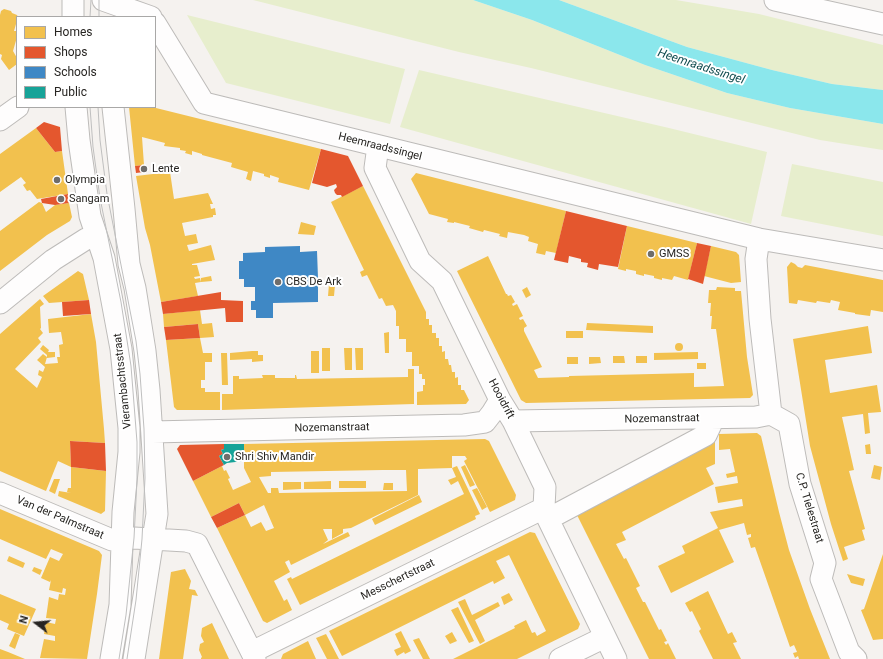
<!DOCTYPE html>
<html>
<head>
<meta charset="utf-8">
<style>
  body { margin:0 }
  #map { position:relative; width:883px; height:659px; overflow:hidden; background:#f5f2ef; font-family:Roboto,sans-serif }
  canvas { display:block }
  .legend { position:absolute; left:16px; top:16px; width:140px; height:92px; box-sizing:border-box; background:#fff; border:1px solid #a9a8a7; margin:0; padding:5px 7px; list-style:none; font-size:12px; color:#272522 }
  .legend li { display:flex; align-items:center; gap:8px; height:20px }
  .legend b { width:20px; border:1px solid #a9a8a7 }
  .north { position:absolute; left:16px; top:603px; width:40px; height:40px; -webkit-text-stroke:3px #fff; paint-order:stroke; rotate:286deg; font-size:11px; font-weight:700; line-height:16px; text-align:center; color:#272522 }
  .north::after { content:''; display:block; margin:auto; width:14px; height:18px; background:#272522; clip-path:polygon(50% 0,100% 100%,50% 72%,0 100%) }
</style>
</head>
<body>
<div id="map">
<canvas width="883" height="659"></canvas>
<ul class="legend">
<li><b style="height:11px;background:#f2c14e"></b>Homes</li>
<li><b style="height:11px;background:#e4572e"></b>Shops</li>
<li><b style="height:11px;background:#3f88c5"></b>Schools</li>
<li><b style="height:11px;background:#17a398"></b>Public</li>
</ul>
<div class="north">N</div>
</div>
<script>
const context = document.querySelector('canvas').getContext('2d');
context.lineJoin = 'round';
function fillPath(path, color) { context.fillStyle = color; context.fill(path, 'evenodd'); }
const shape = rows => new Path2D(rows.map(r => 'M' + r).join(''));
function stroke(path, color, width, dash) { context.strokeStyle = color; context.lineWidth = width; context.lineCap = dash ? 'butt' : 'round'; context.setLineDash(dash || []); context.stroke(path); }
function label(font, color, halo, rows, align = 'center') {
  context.font = font + ' Roboto,sans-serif'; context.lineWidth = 4; context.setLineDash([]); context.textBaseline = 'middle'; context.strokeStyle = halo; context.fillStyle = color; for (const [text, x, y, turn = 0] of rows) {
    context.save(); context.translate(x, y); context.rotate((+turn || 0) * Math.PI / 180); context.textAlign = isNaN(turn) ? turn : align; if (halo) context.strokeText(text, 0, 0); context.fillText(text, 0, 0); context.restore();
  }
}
fillPath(shape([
  [253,0,473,0,532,20,645,65,727,93,790,108,883,124,883,150,820,140,531,68,459,52],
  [559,0,676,0,759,14,883,45,883,90,832,84,772,70,687,47],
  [187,15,405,69,390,124,226,83],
  [419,70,669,128,767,152,751,224,400,127],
  [792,164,883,182,883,236,781,216]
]), '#e7eecd');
fillPath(shape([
  [473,0,559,0,687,47,772,70,832,84,883,90,883,124,790,108,727,93,645,65,532,20]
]), '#8be7ec');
fillPath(shape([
  [4,9,11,11,12,13,17,15,18,17,14,31,17,31,17,37,13,51,17,58,17,64,9,70,1,59,2,55,0,54,0,15,1,11],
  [129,107,152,107,321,149,309,190,278,182,279,178,270,175,270,178,264,176,264,174,253,171,251,181,246,179,248,172,231,167,232,163,202,155,202,154,192,151,192,155,185,153,186,151,180,150,180,148,164,146,165,143,142,137,144,165,135,166],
  [36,128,55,152,62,151,68,194,37,199,30,190,27,191,23,185,26,183,21,177,0,192,0,154],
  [170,172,174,199,208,193,213,204,210,204,211,209,215,208,216,215,213,215,213,217,182,223,185,236,196,234,198,243,187,245,189,251,211,245,215,260,192,264,192,265,197,265,200,276,194,277,195,279,200,278,201,282,195,283,198,296,161,302,150,245,145,228,136,176],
  [416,173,566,211,556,253,546,251,545,255,536,253,538,244,528,241,529,237,524,235,508,232,507,238,499,236,500,234,484,230,483,232,469,228,470,226,454,222,454,223,447,222,448,219,429,214,411,179],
  [363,186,426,312,426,319,429,319,429,325,432,325,432,333,436,333,436,338,439,338,439,346,442,346,442,352,445,351,445,359,448,359,449,365,451,365,452,372,455,372,455,378,458,377,458,385,461,385,461,390,464,390,469,400,466,404,417,405,417,392,423,391,423,385,425,385,425,379,422,379,422,374,419,374,419,366,412,366,412,352,406,352,406,339,399,339,399,326,396,326,396,311,393,305,386,306,382,298,379,299,367,275,362,277,360,272,364,270,331,202],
  [39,202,42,203,46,212,55,205,69,203,72,217,70,221,47,235,0,271,0,231],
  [301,222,316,226,314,235,298,234],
  [627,226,697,243,688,280,674,276,672,280,662,278,662,280,654,278,654,276,644,274,644,276,636,274,636,271,626,269,626,271,618,269],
  [711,246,736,252,739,255,741,282,731,283,704,276],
  [488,256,506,294,507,294,508,296,511,295,515,302,512,304,513,306,517,304,523,316,519,318,520,320,523,319,527,326,524,328,524,331,542,367,534,370,538,378,569,377,569,376,694,373,694,387,724,386,716,329,711,329,712,316,710,316,711,303,708,303,709,290,716,290,717,287,735,288,735,291,741,291,747,357,753,395,750,398,526,403,521,400,457,271],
  [791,262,795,264,798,267,802,268,805,265,883,280,883,312,871,310,870,316,855,314,855,313,838,310,840,302,831,300,830,303,817,301,816,303,798,300,797,304,789,303,787,267],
  [78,271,83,274,89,300,49,303,43,296],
  [211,276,212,281,201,282,201,278],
  [329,284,335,285,334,296,328,296],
  [527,287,531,295,526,298,522,290],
  [40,299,44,304,40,307,41,328,40,329,43,333,38,338,41,342,15,369,37,388,42,377,38,375,39,370,43,372,45,367,37,360,43,354,47,357,45,364,58,363,57,357,60,357,59,345,63,344,61,332,49,333,48,319,91,314,96,342,104,429,105,443,70,441,71,467,58,461,46,491,0,471,0,334],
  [200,310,202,324,212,323,214,337,200,338,198,324,164,327,163,314],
  [587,323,653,326,653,333,586,330],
  [868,326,872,353,825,360,830,393,877,385,881,412,868,413,870,433,865,434,863,414,842,417,854,470,849,471,865,529,862,530,865,540,844,547,848,559,843,561,831,524,810,446,793,339],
  [566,331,583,331,583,338,566,338],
  [389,332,389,353,385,353,384,333],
  [200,338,203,353,212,353,212,362,205,362,205,380,201,380,201,388,205,388,205,392,220,392,220,410,177,410,174,407,166,340],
  '675 347a4 4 0 1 1 8 0a4 4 0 1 1-8 0Z',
  [43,345,49,350,48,352,55,352,55,357,47,358,47,355,40,349],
  [322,348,330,348,330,371,322,371],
  [344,348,352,348,352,370,345,370],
  [355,348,363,348,363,370,356,370],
  [252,351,258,351,258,355,263,355,263,361,252,362,252,359,230,360,230,353],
  [311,351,319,351,319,373,311,373],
  [698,352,698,359,654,360,654,353],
  [221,353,227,353,228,385,222,385],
  [613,356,624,356,625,363,613,363],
  [636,356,647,356,647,363,636,363],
  [567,357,578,357,578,364,567,364],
  [589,357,600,357,601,363,589,364],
  [697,363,706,363,706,369,697,369],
  [408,369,414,369,414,404,222,410,222,394,233,394,233,376,239,376,239,379,263,378,262,375,275,375,275,378,295,378,295,375,296,375,297,379,408,377],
  [757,433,761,436,779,512,789,550,810,609,830,659,799,659,798,656,795,658,793,653,797,652,794,645,790,647,755,547,751,548,748,538,751,537,751,534,747,535,744,523,719,530,734,562,671,593,658,566,685,553,682,546,718,528,710,512,743,506,742,499,718,503,715,487,738,483,737,476,727,478,726,474,735,472,730,449,719,450,719,434],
  [485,439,489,441,516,495,515,500,490,512,464,461,467,459,465,456,452,456,452,468,418,469,418,495,351,528,343,529,343,533,332,539,332,529,323,529,328,540,323,544,348,532,350,536,291,565,289,560,285,562,290,572,274,581,284,601,287,599,292,610,267,623,263,621,217,528,245,515,251,527,261,522,266,531,274,528,264,505,245,515,239,503,211,517,193,481,222,466,224,471,226,470,230,478,228,479,233,490,251,482,244,468,244,444],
  [383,470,406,470,407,491,279,493,278,488,271,488,271,493,268,493,259,477,271,476,271,472],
  [715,439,715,464,706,468,714,484,622,532,626,540,616,544,624,559,626,558,640,586,636,588,643,602,645,602,659,630,661,629,667,641,664,642,666,645,668,643,676,659,649,659,574,509],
  [870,444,871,454,866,454,865,445],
  [465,465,475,485,470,487,461,467],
  [874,465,882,467,880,480,871,478],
  [457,466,480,514,475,516,476,519,300,605,287,579,291,577,292,579,464,494,458,481,451,485,448,480,456,477,452,468],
  [71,467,106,471,105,511,101,514,58,496,59,491,71,493,67,492,68,488,71,488],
  [54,479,60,479,55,494,49,491],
  [331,481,331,489,304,489,304,482],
  [339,481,366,481,366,488,339,488],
  [283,482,301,482,301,489,283,490],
  [384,483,393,483,393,490,383,490],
  [477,488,487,507,482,510,472,490],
  [419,495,422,502,375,525,372,519],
  [0,509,99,551,102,555,97,594,87,659,40,658,44,639,55,641,55,636,44,634,46,622,55,624,56,619,46,618,49,597,58,600,59,594,65,595,66,589,63,588,62,593,49,590,51,580,50,582,41,578,50,557,59,561,63,554,51,549,46,559,0,539],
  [530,532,535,533,580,624,578,629,517,659,453,659,515,628,514,626,526,620,532,633,535,632,537,636,546,631,509,555,496,561,505,578,494,584,493,581,342,656,329,631],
  [883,554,883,639,873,640,861,610,864,609],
  [9,556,25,563,23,568,7,561],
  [34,567,42,570,40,575,32,571],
  [185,569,191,581,189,589,195,590,198,596,192,595,183,659,159,659,171,572],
  [847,574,865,579,863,586,851,583],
  [708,591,728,634,732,632,737,642,733,643,741,659,713,659,699,631,701,629,692,611,690,612,685,603],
  [509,593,513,600,504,605,501,597],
  [0,594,36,609,24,636,7,629,9,624,0,620],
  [465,599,472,615,498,602,500,606,475,620,485,641,480,644,458,602],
  [458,607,474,641,469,643,451,610],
  [212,623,229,659,201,659,201,658,202,657,199,650,200,644,204,642,201,636,202,628],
  [401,631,411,651,405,654,404,652,397,656,394,650,401,647,395,634],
  [452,632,457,641,450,644,445,636],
  [15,633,20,635,15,649,9,646],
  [326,634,339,659,327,659,316,638],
  [419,638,430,659,423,659,413,640],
  [308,641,316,659,281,659,283,654],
  [0,649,8,652,25,659,0,659]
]), '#f2c14e');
fillPath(shape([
  [44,122,60,127,62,151,55,152,36,128],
  [321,149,348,156,363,186,342,197,341,195,337,195,335,193,334,190,337,187,336,184,327,187,312,183],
  [144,165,144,172,136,173,135,166],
  [68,194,69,203,55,205,42,203,41,199],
  [566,211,627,226,618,267,599,264,598,270,587,267,588,263,581,262,581,259,569,256,568,263,554,260],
  [697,243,711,246,703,284,688,279],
  [221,292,221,300,243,301,243,322,226,322,225,308,163,314,161,302],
  [89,300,91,314,63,316,62,302],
  [198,324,200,338,166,340,164,327],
  [70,441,105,443,106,471,71,467],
  [224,444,224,449,221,450,223,454,219,456,224,465,193,481,177,449,180,445],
  [239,503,245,515,217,528,211,517]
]), '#e4572e');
fillPath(shape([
  [300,246,300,252,317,251,318,278,312,278,313,284,318,284,318,302,273,303,273,318,256,318,256,310,251,310,251,301,255,301,255,287,244,287,244,279,239,279,239,261,243,261,243,253,265,252,265,247]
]), '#3f88c5');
fillPath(shape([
  [224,444,244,444,244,461,227,463,224,465,219,456,223,454,221,450,224,449]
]), '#17a398');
const minor = shape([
  [103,0,151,17],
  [775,0,883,24],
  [73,17,73,0],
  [155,23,204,103,759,239,883,260],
  [76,107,79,140,90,216,104,258,121,349,129,428,129,452,123,512,120,605,111,659],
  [113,107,124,209,129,264,135,288,145,351,149,390,157,514,134,659],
  [0,120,18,107],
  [378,146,375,168,420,261,442,281,500,400,513,421,545,487,544,508,548,519,616,659],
  [759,239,756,259,760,319,771,414,789,424,800,484,825,563,821,579,849,652,856,659],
  [0,303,53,260,86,239,96,236],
  [513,421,756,417,771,414],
  [152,432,464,425,485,422,492,413,500,400],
  [0,493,112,540,134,538,186,541,197,544,255,659],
  [548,519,706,435,714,418],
  [252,652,544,508],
  [560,659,605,637]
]);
stroke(minor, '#bdbbb9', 23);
stroke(minor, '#fefdfd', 21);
stroke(shape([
  [90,17,91,0],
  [99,17,99,0],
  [90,107,93,147,100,198,121,302,131,366,137,442,137,480,134,538,126,615,119,659],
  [98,107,100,140,107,194,136,341,140,374,144,429,145,478,142,539,136,600,127,659]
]), '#bfbfbf', 1);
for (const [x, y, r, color] of [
  [144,169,4,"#6f6d6a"],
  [57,180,4,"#6f6d6a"],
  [61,199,4,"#6f6d6a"],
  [651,254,4,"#6f6d6a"],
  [278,282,4,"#6f6d6a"],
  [227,457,4,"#6f6d6a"]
]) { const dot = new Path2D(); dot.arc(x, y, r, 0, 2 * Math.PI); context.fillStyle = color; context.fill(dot); stroke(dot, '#fff', 1.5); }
label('11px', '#272522', '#fff', [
  ["Heemraadssingel",380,147,14],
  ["Vierambachtsstraat",123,381,-96],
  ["Hooidrift",501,399,62],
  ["Nozemanstraat",662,419,-1],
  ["Nozemanstraat",332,428,-1],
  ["C.P. Tielestraat",809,508,73],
  ["Van der Palmstraat",60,518,23],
  ["Messchertstraat",398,580,-26]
]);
label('11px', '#272522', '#fff', [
  ["Lente",152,169],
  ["Olympia",65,180],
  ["Sangam",69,199],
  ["GMSS",659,254],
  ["CBS De Ark",286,282],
  ["Shri Shiv Mandir",235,457]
], 'left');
label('italic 12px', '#104c4f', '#fff', [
  ["Heemraadssingel",701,67,18]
]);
</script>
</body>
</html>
